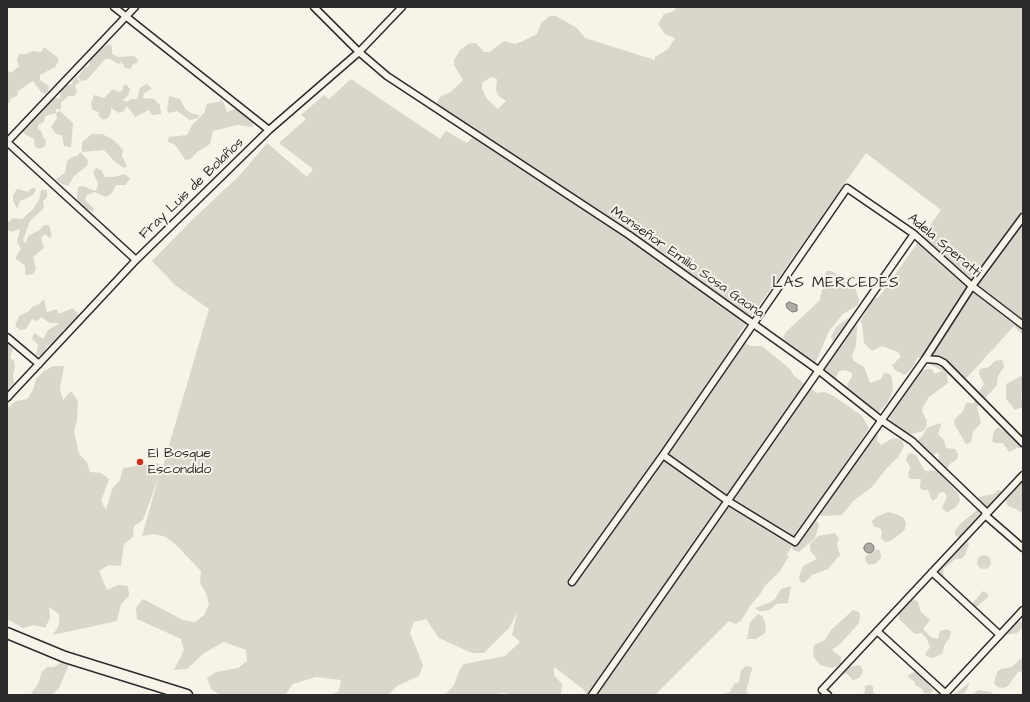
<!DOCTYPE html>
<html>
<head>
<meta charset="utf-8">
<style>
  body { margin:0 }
  #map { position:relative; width:1030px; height:702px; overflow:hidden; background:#f7f3e8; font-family:"Architects Daughter",sans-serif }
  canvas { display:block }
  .frame { position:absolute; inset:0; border:8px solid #2b2b2b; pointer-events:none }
</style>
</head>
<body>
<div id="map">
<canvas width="1030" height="702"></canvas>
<div class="frame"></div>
</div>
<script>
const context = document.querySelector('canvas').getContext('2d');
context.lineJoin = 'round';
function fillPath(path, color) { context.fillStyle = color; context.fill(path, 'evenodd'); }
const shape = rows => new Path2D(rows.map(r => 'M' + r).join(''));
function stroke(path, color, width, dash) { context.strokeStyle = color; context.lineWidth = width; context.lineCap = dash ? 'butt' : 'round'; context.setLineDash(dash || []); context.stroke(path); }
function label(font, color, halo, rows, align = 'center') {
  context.font = font + ' "Architects Daughter",sans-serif'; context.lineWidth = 4; context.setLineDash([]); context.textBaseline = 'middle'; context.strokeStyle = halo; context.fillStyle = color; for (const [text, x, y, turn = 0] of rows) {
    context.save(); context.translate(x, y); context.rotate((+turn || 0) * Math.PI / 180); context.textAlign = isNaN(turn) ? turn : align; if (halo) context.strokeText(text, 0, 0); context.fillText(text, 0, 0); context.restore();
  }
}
fillPath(shape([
  [677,7,1023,7,1023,335,1014,326,962,383,947,374,948,383,929,397,923,407,922,411,927,421,926,427,923,431,911,434,905,432,891,421,888,415,909,388,916,372,927,369,932,369,934,374,942,371,918,357,913,367,905,375,895,370,892,365,901,357,898,352,882,346,872,351,864,343,862,323,860,322,873,299,879,297,941,210,866,153,737,337,750,346,762,346,790,369,794,376,817,393,824,392,834,396,862,416,869,428,838,476,855,455,859,444,867,437,878,435,877,440,881,445,891,439,896,438,902,440,904,446,899,456,886,469,872,487,853,501,842,515,821,516,817,512,813,520,816,520,819,525,815,538,799,552,793,550,792,546,787,555,789,556,780,571,764,587,761,593,750,606,741,621,736,624,729,621,655,695,587,695,583,689,554,667,554,675,562,684,561,695,513,695,504,693,484,695,446,694,454,685,460,669,464,664,505,656,520,642,512,635,517,613,509,628,484,653,472,653,439,638,426,619,414,622,410,633,423,665,419,676,397,686,388,695,331,695,339,691,341,680,316,677,293,684,285,695,220,695,211,689,207,678,216,672,238,668,247,661,246,650,224,642,204,653,187,669,174,670,184,650,181,639,137,619,136,608,143,599,183,620,195,622,204,615,209,604,206,593,200,583,201,571,176,545,166,537,154,534,142,536,159,476,143,520,134,526,133,537,124,544,121,566,109,565,99,571,107,590,118,585,128,586,129,596,121,604,117,621,53,635,59,625,59,614,49,607,50,618,45,628,34,625,23,628,7,619,7,408,16,401,27,399,33,390,36,379,44,371,53,366,64,366,60,389,63,400,71,391,78,401,77,421,74,431,79,454,87,462,90,472,101,473,109,479,101,501,106,510,112,489,120,480,123,468,156,463,163,466,209,309,175,285,152,261,192,220,240,175,267,143,307,177,313,169,279,143,306,119,301,115,324,95,329,99,351,79,440,139,446,131,467,143,477,132,440,108,437,103,440,97,451,92,463,80,454,65,454,60,460,50,470,43,476,43,484,52,490,52,504,41,515,44,521,42,537,34,541,23,550,16,556,16,577,28,585,38,655,60,655,57,668,49,675,38,665,34,658,24,664,14,674,11],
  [491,77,497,79,496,90,498,95,506,101,498,109,487,99,482,89,482,83],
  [109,44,112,46,112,54,118,57,134,56,138,60,137,63,133,64,131,69,125,68,121,61,120,65,110,59,105,59,87,80,81,81,78,77,84,68,89,66,90,60,99,49],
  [44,47,58,58,58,62,55,67,40,75,40,80,49,86,48,91,45,94,41,92,33,81,18,91,17,96,11,98,9,103,7,103,7,70,11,73,19,66,17,60,19,54,26,54,33,51,41,52],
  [76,77,80,82,75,85,77,92,74,96,68,96,61,103,61,109,56,109,56,113,60,111,73,123,71,147,64,146,62,135,56,134,51,127,57,118,56,113,45,116,44,122,38,125,38,129,42,132,43,137,46,140,45,146,40,149,35,147,34,139,24,134,20,126,53,97,59,99,62,89,66,85,72,84,73,80],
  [126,84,130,89,128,96,122,100,127,102,131,99,137,99,140,88,147,84,152,89,144,93,143,98,154,99,160,105,161,114,152,115,149,110,135,117,127,106,124,111,119,113,111,108,111,113,108,118,103,120,98,115,100,113,92,109,91,104,94,95,104,98,113,89,118,92,122,91,123,86],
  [169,96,180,99,186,110,193,114,199,115,198,118,190,120,177,111,169,113,167,110],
  [221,101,223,101,227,112,237,108,242,110,246,118,252,121,253,127,237,125,213,131,210,144,197,152,191,159,185,160,179,150,174,144,168,142,169,137,187,135,192,125,204,113,207,104],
  [92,134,102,134,114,140,123,150,122,156,127,166,124,168,115,162,104,150,82,152,82,142],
  [80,152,88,160,87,166,74,176,68,186,60,183,56,179,65,173,67,161,72,157,77,156],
  [96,168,101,170,105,177,114,177,125,174,130,179,125,185,116,185,112,193,106,197,95,192,87,195,85,200,94,209,93,212,81,207,77,199,78,187,83,186,95,191,97,189,98,183,93,173],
  [32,188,35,188,36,190,33,195,20,201,17,209,13,201,13,196,16,190,18,189,28,192],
  [41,190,47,190,47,197,43,201,44,208,30,221,23,240,26,243,28,236,40,230,44,225,49,225,52,236,49,238,45,234,41,238,44,248,33,257,36,269,33,274,27,275,25,274,25,266,15,258,21,249,17,242,20,229,10,232,7,228,7,221,9,222,13,218,22,219,33,209,39,200],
  [826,271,832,271,855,288,859,300,858,305,843,314,829,331,815,364,789,353,785,349,783,338,786,332,820,300],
  [44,299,47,312,57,309,58,314,73,308,79,315,74,326,63,330,58,341,48,346,41,355,36,356,38,345,32,339,34,333,43,339,48,330,60,323,50,323,41,317,37,321,32,319,26,329,20,330,15,326,19,316,29,311,33,306,38,305],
  [850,317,855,321,857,326,856,345,852,356,854,361,864,367,870,383,881,379,884,373,890,374,892,379,893,391,888,402,879,412,873,410,820,370,836,348,831,337,836,327],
  [845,370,852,373,852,376,846,387,838,383,836,378,839,371],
  [7,343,13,349,10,358,14,361,15,367,13,374,14,385,7,392],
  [1001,360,1003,361,1004,367,998,376,997,385,977,407,981,423,973,432,971,443,966,444,954,424,955,419,963,411,966,403,974,403,975,394,981,389,984,384,979,374,980,369,989,367,995,361],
  [1023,375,1023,392,1021,393,1023,407,1015,410,1006,399,1006,384],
  [939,423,941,425,938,434,944,440,946,448,955,449,958,454,957,459,950,464,946,471,939,472,959,495,960,501,956,507,948,512,946,512,942,508,947,497,944,492,939,493,937,498,932,501,928,490,922,490,920,487,921,479,910,479,908,476,910,467,906,460,908,454,911,453,916,455,925,471,937,470,935,462,939,458,939,453,934,454,933,459,927,461,922,454,915,451,915,444,923,435,927,428],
  [998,427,1005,432,1010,432,1015,439,1019,440,1020,434,1023,432,1023,448,1017,448,1009,452,1003,443,994,443,992,441,994,431],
  [1023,478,1023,514,1016,509,1008,506,1005,499],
  [998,490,1001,490,1000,495,988,507,987,513,965,531,965,534,961,538,955,536,955,531,960,524,977,510,981,502,978,497,994,494],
  [888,512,899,515,904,518,906,524,905,529,900,534,890,541,885,542,881,538,882,533,880,528,874,527,872,521,876,517],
  [835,533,839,538,837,544,840,555,828,569,812,575,804,583,800,582,799,577,803,566,817,559,810,550,810,544,818,536],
  [967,539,969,544,965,555,961,559,955,559,943,570,945,579,943,581,934,581,933,576,948,554,956,551],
  [877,549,880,551,881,558,875,564,869,565,866,562,865,557],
  '977 562a7 7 0 1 1 14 0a7 7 0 1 1-14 0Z',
  [791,586,788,603,776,604,771,609,765,611,759,611,755,608,771,602,775,599,781,589],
  [983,591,988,594,988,597,976,607,972,604],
  [913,599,918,602,921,612,930,620,923,629,931,637,938,639,940,631,946,629,951,631,950,637,945,644,942,654,932,658,926,656,925,654,930,647,927,639,921,633,915,634,899,619,899,613],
  [853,610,859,612,860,617,859,623,840,644,832,650,841,657,841,663,836,667,831,668,820,665,813,656,814,645,825,640,831,630],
  [758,614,763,617,766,627,765,633,756,639,747,639,750,622],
  [1017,620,1019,622,1023,622,1023,628,1017,633,1005,635,1004,633],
  [75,650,59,688,52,695,30,695,38,684,42,672,47,667,54,667,63,661],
  [1020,659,1023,659,1023,671,1018,672,1008,686,1003,688,997,687,994,683,997,672,1001,669,1012,667],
  [858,665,861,666,863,672,859,678,853,680,847,674,839,673,843,669],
  [746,666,752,667,752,669,746,692,751,695,720,695,730,692,734,684,739,682,741,670],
  [917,670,933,690,930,694,924,693,921,688,916,686,914,681,909,678,907,676],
  [969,683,969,685,965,693,953,695],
  [871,685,873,687,873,692,877,695,862,695,865,692,865,686],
  [978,690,991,692,994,695,973,695]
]), '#dad6cc');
const water = shape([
  [789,302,797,305,797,311,792,312,787,308,786,304,789,302],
  '864 548a5 5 0 1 1 10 0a5 5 0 1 1-10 0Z'
]);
fillPath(water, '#afaca4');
stroke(water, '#7a7874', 1);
const minor = shape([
  [114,7,269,130],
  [314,7,359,52,387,76,629,235,818,370,881,420,912,441,987,513],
  [7,142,135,7],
  [7,142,136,260],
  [7,337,39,364],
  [925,359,938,360,944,363,1023,443],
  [7,398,136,260,269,130,359,52,402,7],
  [663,455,728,501,795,542,925,359,972,286,1023,217],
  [985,515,1023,548],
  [932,572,1000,635],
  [572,582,663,455,847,188,914,234,972,286,1023,325],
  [877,631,946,694],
  [592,695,914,234],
  [828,695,822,690,1023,475],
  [944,695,1023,610]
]);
const primary = shape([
  [7,633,65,657,187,695]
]);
stroke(minor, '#2b2b2b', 9);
stroke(primary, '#2b2b2b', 13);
stroke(minor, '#f7f3e8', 6);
stroke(primary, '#f7f3e8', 10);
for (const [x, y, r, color] of [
  [140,462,4,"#c8321e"]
]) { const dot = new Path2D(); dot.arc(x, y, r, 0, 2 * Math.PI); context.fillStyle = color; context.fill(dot); stroke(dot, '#f7f3e8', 1.5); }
label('14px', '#2b2b2b', '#f7f3e8', [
  ["Fray Luis de Bolaños",192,189,-44],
  ["Adela Speratti",944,246,40],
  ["Monseñor Emilio Sosa Gaona",687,263,35]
]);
label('14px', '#2b2b2b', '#f7f3e8', [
  ["El Bosque",148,454],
  ["Escondido",148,470]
], 'left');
context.letterSpacing = '1px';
label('15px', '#2b2b2b', '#f7f3e8', [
  ["LAS MERCEDES",836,284]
]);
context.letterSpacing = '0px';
</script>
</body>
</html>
